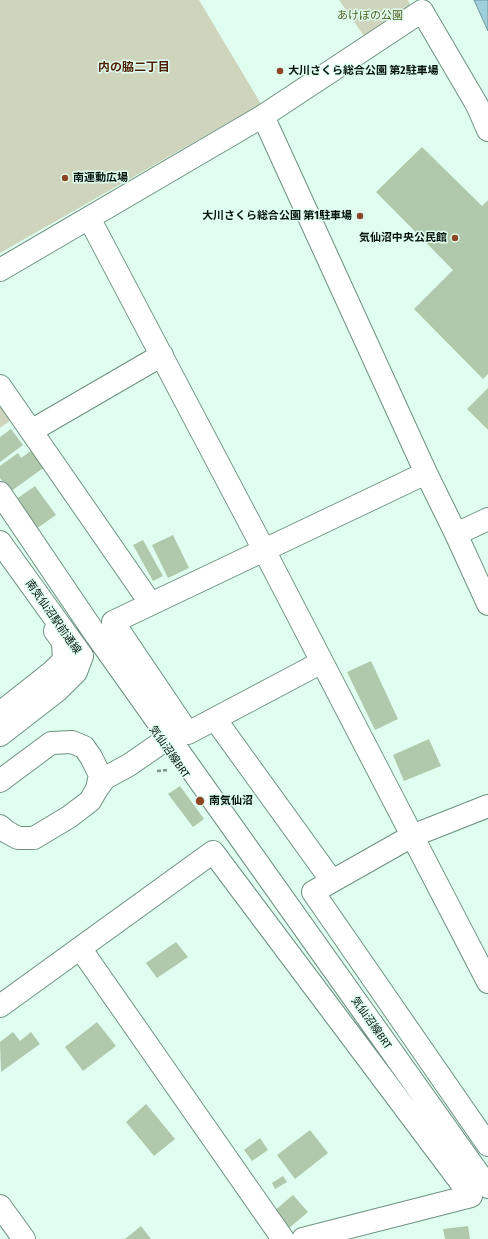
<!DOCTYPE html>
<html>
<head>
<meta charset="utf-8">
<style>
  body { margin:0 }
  canvas { display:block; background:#dffeef }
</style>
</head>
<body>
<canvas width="488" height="1239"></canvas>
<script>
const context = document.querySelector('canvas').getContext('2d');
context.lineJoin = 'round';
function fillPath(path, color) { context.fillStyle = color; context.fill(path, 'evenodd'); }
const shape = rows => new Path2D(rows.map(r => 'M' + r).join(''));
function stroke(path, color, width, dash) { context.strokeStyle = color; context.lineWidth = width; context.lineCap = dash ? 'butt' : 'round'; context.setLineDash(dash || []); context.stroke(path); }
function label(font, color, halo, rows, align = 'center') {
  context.font = font + ' "Fira Sans Condensed","Noto Sans JP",sans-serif'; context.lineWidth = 3; context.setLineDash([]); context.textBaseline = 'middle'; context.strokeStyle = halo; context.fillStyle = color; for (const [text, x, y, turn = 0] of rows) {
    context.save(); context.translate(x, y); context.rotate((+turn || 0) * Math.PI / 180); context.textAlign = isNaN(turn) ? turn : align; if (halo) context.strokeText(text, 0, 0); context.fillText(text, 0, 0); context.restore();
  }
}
fillPath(shape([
  [0,0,199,0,261,104,0,253],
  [339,0,408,0,412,8,366,39],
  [0,396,15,417,0,428]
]), '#cfd4bd');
const water = shape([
  [474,0,488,0,488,31,474,0]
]);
fillPath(water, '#9fcfda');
stroke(water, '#71979d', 1);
fillPath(shape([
  [422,147,482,206,488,200,488,374,483,379,414,309,453,270,376,192],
  [488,388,488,430,467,409],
  [11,429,23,445,0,462,0,437],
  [34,449,46,466,10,492,0,478,0,466,18,453,21,458],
  [35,486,56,515,36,529,15,500],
  [173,535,189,568,168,578,152,545],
  [143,540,163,576,153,581,133,545],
  [371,661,398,719,375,730,347,672],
  [429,739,441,766,404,781,393,755],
  [180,786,204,819,193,827,168,794],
  [176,942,188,957,157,978,146,963],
  [97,1022,116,1046,83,1071,65,1047],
  [13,1032,20,1041,31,1032,40,1044,1,1072,0,1042],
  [146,1104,175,1139,154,1156,126,1122],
  [310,1130,328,1153,295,1179,277,1155],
  [260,1138,268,1150,252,1161,244,1150],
  [283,1176,287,1182,275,1189,272,1183],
  [293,1195,308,1212,288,1229,273,1212],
  [141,1226,151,1239,125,1239],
  [468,1226,470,1239,445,1239,443,1229]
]), '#b0c8ab');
const minor = shape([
  [263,116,426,473,456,534,488,604],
  [89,218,264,550,488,982],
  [0,270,263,116,422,11,477,105,488,130],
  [0,386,151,604],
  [31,431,162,355],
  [0,493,96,635,488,1187],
  [456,534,488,519],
  [0,542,82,656,76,672,58,690,0,735],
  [322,662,188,733,113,622,426,473],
  [0,713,52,672,64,660,63,642,55,631],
  [215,719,332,881],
  [0,781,51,743,72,742,84,747,91,757,100,775,97,789,90,801,69,817,34,838,18,838,7,832,0,826],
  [97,789,105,778,129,765,168,738],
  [488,806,412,836,313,892,488,1145],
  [80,948,283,1239],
  [0,1006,213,852,471,1196,303,1239],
  [0,1206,24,1239]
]);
stroke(minor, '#6d9180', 24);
stroke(shape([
  [157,771,168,770]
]), '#7d9489', 2.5, [4, 2]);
stroke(minor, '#fff', 22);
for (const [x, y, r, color] of [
  [280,71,4,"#8d4524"],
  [65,178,4,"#8d4524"],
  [360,216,4,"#8d4524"],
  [455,238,4,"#8d4524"],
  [200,801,5,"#8d4524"]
]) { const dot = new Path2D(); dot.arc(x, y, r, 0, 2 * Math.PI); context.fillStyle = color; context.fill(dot); stroke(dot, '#dffeef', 1.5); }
label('11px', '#545c21', '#dffeef', [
  ["あけぼの公園",370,16]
]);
label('bold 11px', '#06140e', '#dffeef', [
  ["大川さくら総合公園 第2駐車場",288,71],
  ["南運動広場",73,178],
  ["大川さくら総合公園 第1駐車場",352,216,"right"],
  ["気仙沼中央公民館",447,238,"right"],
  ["南気仙沼",209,801]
], 'left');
label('11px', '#06140e', '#dffeef', [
  ["南気仙沼駅前通線",53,617,55],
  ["気仙沼線BRT",169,752,55],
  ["気仙沼線BRT",371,1023,55]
]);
label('bold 12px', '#4f1f07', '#dffeef', [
  ["内の脇二丁目",134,68]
]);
</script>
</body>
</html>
